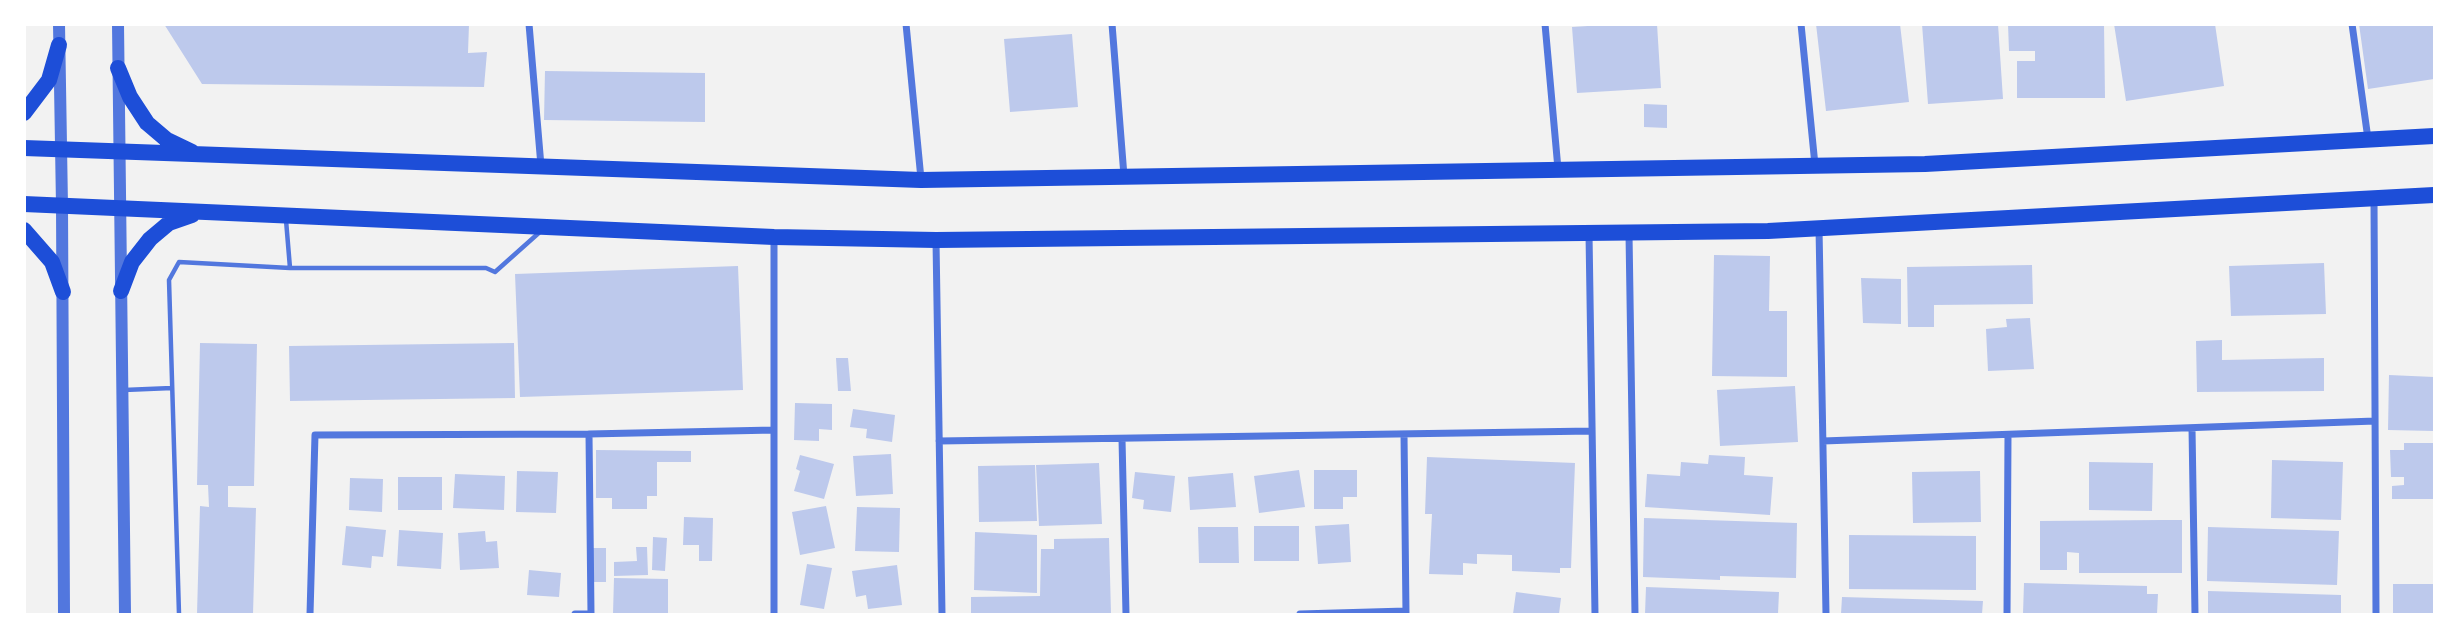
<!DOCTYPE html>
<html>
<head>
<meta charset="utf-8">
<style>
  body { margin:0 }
  #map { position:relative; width:2459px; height:639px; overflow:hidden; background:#f2f2f2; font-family:"Noto Sans",sans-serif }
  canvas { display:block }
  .frame { position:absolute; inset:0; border:26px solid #fff; pointer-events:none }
</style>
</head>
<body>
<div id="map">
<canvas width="2459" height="639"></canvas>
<div class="frame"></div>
</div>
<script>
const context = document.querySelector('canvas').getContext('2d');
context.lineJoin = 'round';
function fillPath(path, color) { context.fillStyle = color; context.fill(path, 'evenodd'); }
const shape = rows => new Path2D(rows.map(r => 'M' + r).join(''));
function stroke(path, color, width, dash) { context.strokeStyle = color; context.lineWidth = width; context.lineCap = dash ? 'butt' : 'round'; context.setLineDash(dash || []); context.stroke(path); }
fillPath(shape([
  [164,24,469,24,468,53,487,52,484,87,202,84],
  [1619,24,1657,24,1661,88,1577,93,1572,27],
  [1816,24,1900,24,1909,102,1826,111],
  [1922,24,1998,24,2003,99,1928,104],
  [2008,24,2104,24,2105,98,2017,98,2017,61,2035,61,2035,51,2009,51],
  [2114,24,2215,24,2224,86,2126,101],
  [2359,24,2434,24,2434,79,2368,89],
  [1072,34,1078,107,1010,112,1004,39],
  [545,71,705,73,705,122,544,120],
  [1644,104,1667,105,1667,128,1644,127],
  [1714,255,1770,256,1769,311,1787,311,1787,377,1712,376],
  [2324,263,2326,314,2231,316,2229,266],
  [2032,265,2033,304,1934,305,1934,327,1908,327,1907,267],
  [738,266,743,390,520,397,515,274],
  [1861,278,1901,279,1901,324,1863,323],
  [2030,318,2034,369,1988,371,1986,329,2007,327,2006,319],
  [2222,340,2222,360,2324,358,2324,391,2197,392,2196,341],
  [200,343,257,344,254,486,228,486,228,507,256,508,253,614,197,614,200,506,209,507,208,485,197,485],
  [514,343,515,398,290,401,289,346],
  [836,358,848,358,851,391,838,391],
  [2389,375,2434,377,2434,431,2388,430],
  [1795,386,1798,442,1720,446,1717,390],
  [795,403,832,404,832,430,819,429,819,441,794,440],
  [853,409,895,415,892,442,866,438,867,429,850,427],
  [2404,443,2434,443,2434,499,2392,499,2392,486,2404,485,2404,477,2391,477,2390,450,2404,450],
  [596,450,691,451,691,462,657,462,657,496,647,496,647,509,612,509,612,498,596,498],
  [891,454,893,494,856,496,853,456],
  [800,455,834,464,824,499,794,491,800,471,796,469],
  [1709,455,1745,457,1744,475,1773,477,1770,515,1645,507,1647,474,1680,476,1681,462,1708,464],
  [1427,457,1575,463,1571,568,1560,568,1560,573,1512,571,1512,555,1477,554,1477,564,1463,563,1463,575,1429,574,1432,514,1425,514],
  [2272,460,2343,462,2341,520,2271,518],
  [2089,462,2153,463,2152,511,2089,510],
  [1099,463,1102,524,1039,526,1036,465],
  [1035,465,1037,521,979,522,978,466],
  [1299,470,1305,507,1259,513,1254,476],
  [1314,470,1357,470,1357,497,1343,497,1343,509,1314,509],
  [517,471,558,472,556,513,516,512],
  [1980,471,1981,522,1913,523,1912,472],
  [1135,472,1175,476,1171,512,1143,509,1144,500,1132,498],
  [1233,473,1236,507,1190,510,1188,477],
  [455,474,505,476,504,510,453,508],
  [398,477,442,477,442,510,398,510],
  [350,478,383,479,382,512,349,510],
  [826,506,835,548,800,555,792,512],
  [857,507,900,508,899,552,855,551],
  [684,517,713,518,712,561,699,561,699,545,683,545],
  [1644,518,1797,523,1796,578,1720,576,1720,580,1643,577],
  [2162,520,2182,520,2182,573,2079,573,2079,553,2067,552,2067,570,2040,570,2040,521],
  [1349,524,1351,562,1318,564,1315,526],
  [346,526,386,530,383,557,372,556,371,568,342,565],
  [1254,526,1299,526,1299,561,1254,561],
  [1198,527,1238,527,1239,563,1199,563],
  [2208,527,2339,531,2337,585,2207,581],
  [399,530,443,533,441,569,397,566],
  [485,531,486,542,497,541,499,568,460,570,458,533],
  [975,532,1037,535,1037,593,974,590],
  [1849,535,1976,536,1976,590,1849,589],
  [653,537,667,538,665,571,652,570],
  [1109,538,1111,614,971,614,971,597,1040,596,1041,549,1054,549,1054,539],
  [636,547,647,547,648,575,614,576,614,562,637,561],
  [593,548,606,548,606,582,593,582],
  [807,564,832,568,824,609,800,605],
  [897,565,902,605,868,609,866,595,856,597,852,571],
  [529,570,561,573,559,597,527,595],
  [614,578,668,579,668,614,613,614],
  [2024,583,2147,586,2147,594,2158,594,2157,614,2023,614],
  [2393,584,2434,584,2434,614,2393,614],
  [1646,587,1779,592,1778,614,1645,614],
  [2208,591,2341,595,2341,614,2208,614],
  [1516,592,1561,598,1559,614,1513,614],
  [1842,597,1983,601,1982,614,1841,614]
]), '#bdc9ec');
stroke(shape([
  [286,220,290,268],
  [124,390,172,388],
  [179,614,169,280,179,262,290,268,486,268,495,272,541,231]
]), '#5277de', 4.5);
stroke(shape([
  [529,24,541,166],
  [906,24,921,179],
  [1112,24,1124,176],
  [1545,24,1558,169],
  [1801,24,1815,165],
  [2352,24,2368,139],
  [2374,199,2376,614],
  [1819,228,1826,614],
  [1589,234,1595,614],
  [1629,234,1635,614],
  [774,237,774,614],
  [936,241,942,614],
  [2192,428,2195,614],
  [589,434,591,614],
  [1404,434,1406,614],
  [1122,439,1126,614],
  [939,441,1592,431],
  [1823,441,2375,421],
  [310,614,315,435,589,434,774,430],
  [575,614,591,614],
  [1300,614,1406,611],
  [2007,614,2008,435]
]), '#5277de', 7);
stroke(shape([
  [59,24,62,206,64,614],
  [118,24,125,614]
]), '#5277de', 12);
stroke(shape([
  [118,68,130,97,147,123,167,140,192,152],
  [24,113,49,80,59,45],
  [24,148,921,180,1925,164,2434,136],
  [24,204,774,237,936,240,1768,231,2434,195],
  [24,230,52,262,63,292],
  [121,291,132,262,150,239,169,223,192,215]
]), '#1d4ed8', 16);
</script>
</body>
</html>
